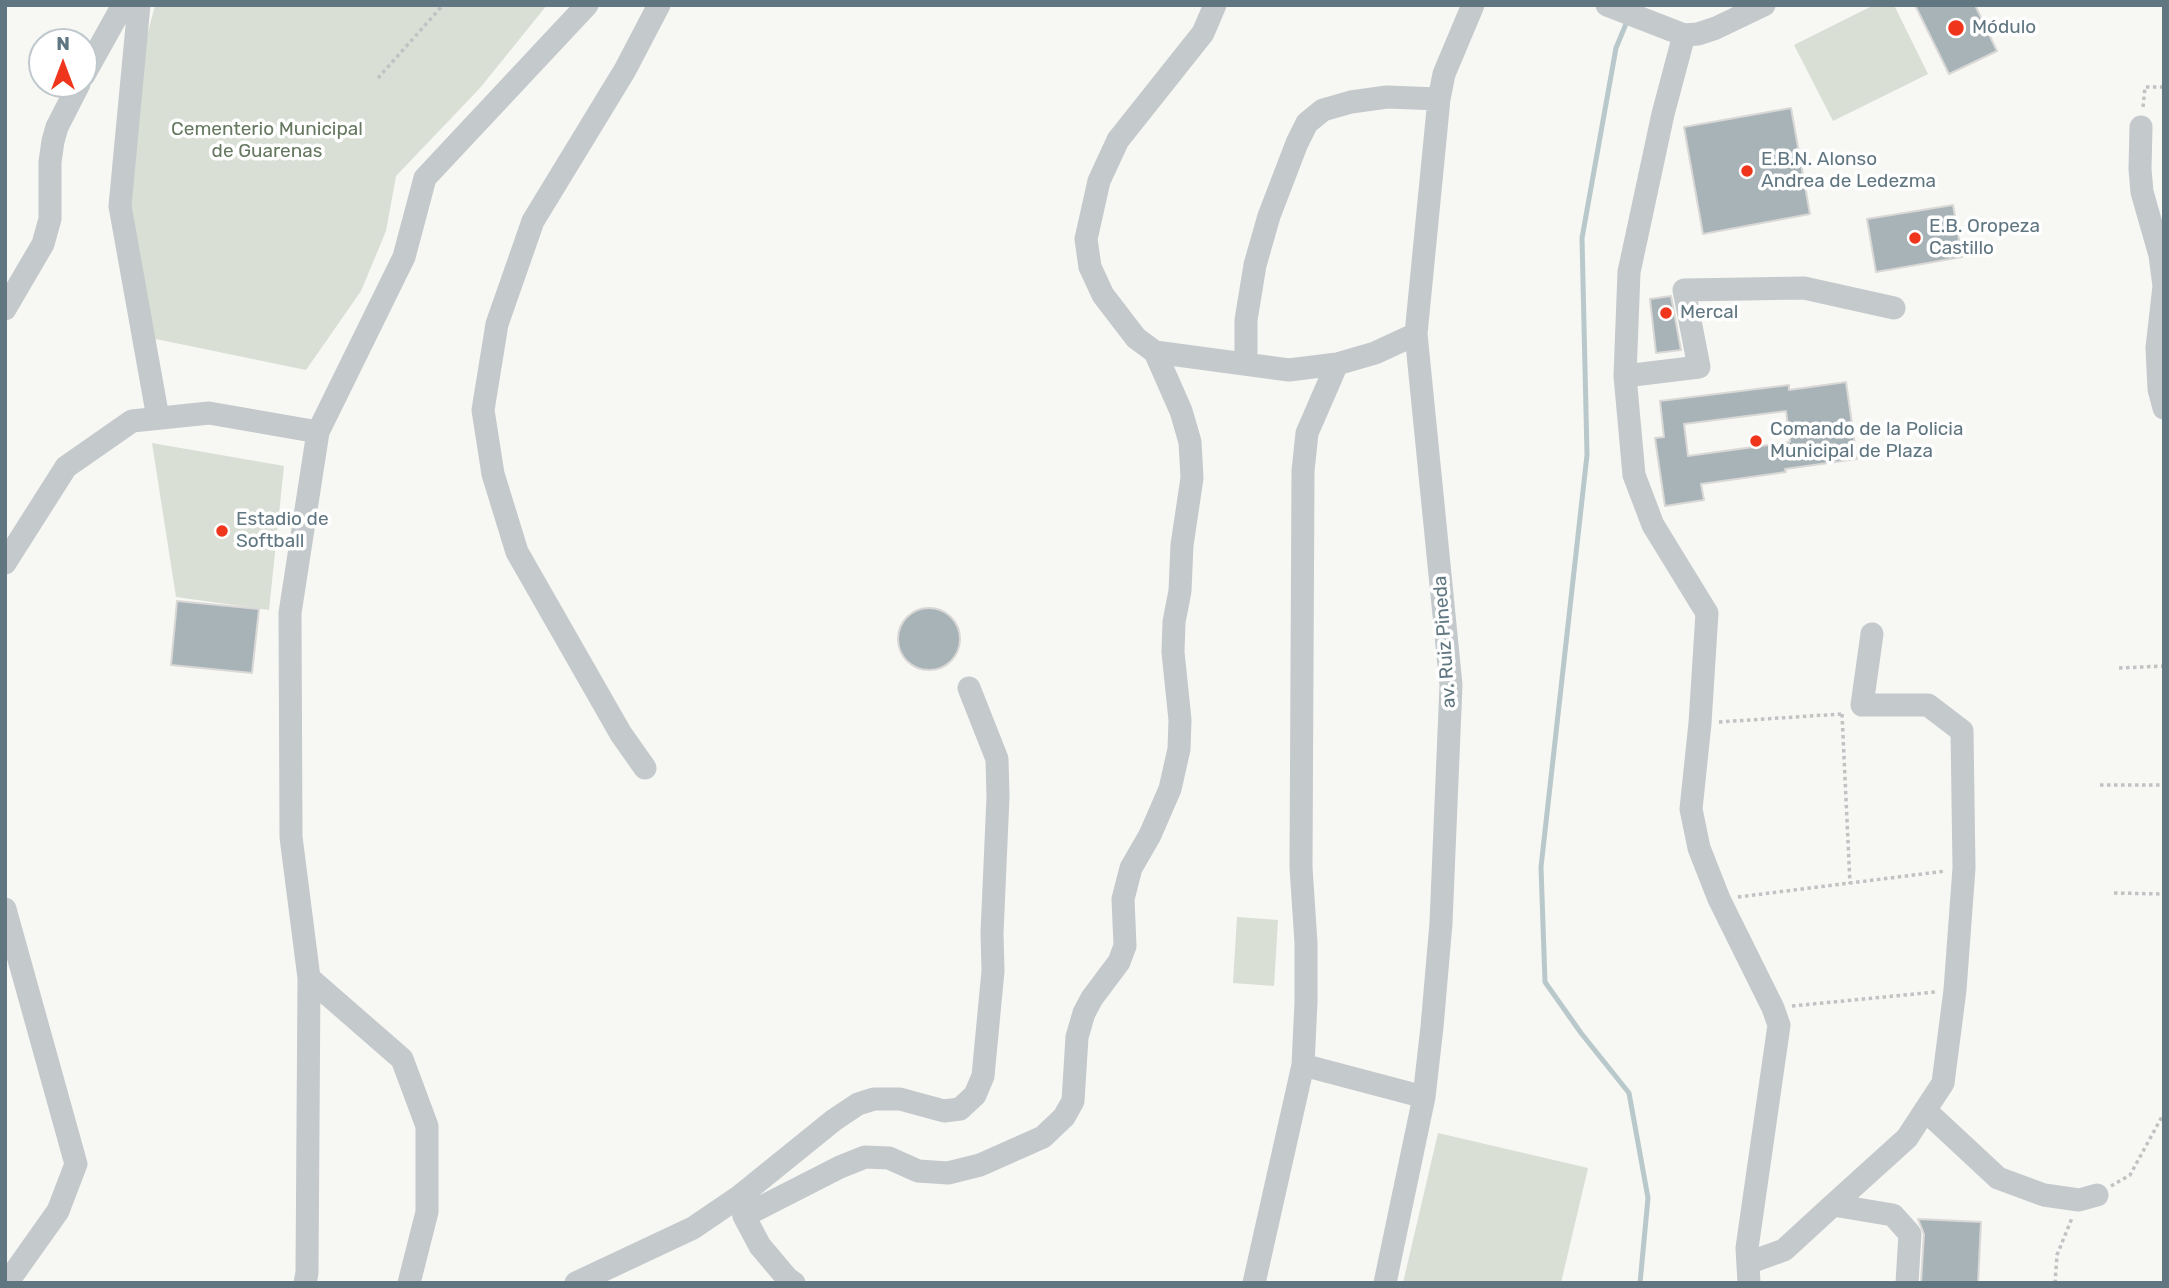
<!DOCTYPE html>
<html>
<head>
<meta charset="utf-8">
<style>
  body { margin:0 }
  #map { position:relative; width:2169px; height:1288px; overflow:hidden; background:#f7f7f4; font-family:Rubik,sans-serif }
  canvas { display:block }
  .frame { position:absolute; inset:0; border:7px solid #607681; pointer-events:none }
  .north { position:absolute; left:28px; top:28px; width:70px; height:70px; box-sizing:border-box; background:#fff; border:2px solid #bfc8cd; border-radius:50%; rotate:0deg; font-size:19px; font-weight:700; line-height:28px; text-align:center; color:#607681 }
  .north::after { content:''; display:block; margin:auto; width:24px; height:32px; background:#ef361c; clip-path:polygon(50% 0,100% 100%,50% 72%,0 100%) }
</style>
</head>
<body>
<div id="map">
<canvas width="2169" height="1288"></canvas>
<div class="frame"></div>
<div class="north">N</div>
</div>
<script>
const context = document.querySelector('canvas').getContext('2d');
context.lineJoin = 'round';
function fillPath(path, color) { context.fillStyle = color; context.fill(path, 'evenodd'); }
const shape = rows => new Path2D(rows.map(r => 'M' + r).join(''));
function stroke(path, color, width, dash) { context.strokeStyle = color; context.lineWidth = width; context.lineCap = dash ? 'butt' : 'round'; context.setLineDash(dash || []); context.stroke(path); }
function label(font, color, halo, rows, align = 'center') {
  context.font = font + ' Rubik,sans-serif'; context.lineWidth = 7; context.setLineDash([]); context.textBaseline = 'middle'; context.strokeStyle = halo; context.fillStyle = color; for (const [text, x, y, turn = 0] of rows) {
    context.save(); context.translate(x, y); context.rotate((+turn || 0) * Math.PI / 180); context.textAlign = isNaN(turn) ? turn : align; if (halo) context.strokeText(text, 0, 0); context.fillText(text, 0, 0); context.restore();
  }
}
fillPath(shape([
  [155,5,547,5,480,88,396,176,386,231,361,291,306,370,151,338,129,219,138,72],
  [1874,5,1894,5,1928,74,1833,121,1794,45],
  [152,443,284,466,269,610,176,597],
  [1237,917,1278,920,1274,986,1233,983],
  [1438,1133,1588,1168,1561,1283,1403,1283]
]), '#d9dfd4');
stroke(shape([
  [1628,19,1616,48,1582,238,1587,455,1541,867,1545,982,1581,1033,1629,1093,1648,1198,1640,1283]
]), '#b9c8ca', 5);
const building = shape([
  [1915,5,1975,5,1997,51,1949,74,1915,5],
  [1791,108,1810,214,1703,234,1684,127,1791,108],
  [1953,205,1962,257,1876,272,1867,219,1953,205],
  [1671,296,1681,350,1656,353,1650,299,1671,296],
  [1846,382,1857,459,1785,469,1786,472,1701,484,1704,500,1665,506,1655,438,1664,437,1660,401,1789,385,1789,390,1846,382],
  [1786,411,1790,442,1688,456,1684,424,1786,411],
  [177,601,259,609,252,673,171,665,177,601],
  '898 639a31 31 0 1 1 62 0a31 31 0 1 1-62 0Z',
  [1918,1219,1981,1222,1978,1283,1921,1283,1924,1234,1918,1219]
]);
fillPath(building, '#a8b3b8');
stroke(building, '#d9d8d6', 2);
stroke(shape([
  [378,78,443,5],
  [2143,107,2145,87,2164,87],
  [2119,668,2164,666],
  [1842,714,1850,884],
  [1719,722,1841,714],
  [2100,785,2164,785],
  [2114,893,2164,894],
  [1738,897,1946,871],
  [1792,1006,1935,992],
  [2111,1186,2130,1175,2164,1113],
  [2055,1283,2057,1255,2072,1218]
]), '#c0c2c4', 3.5, [3.5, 3.5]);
stroke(shape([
  [139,5,120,206,158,418],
  [1215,5,1203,33,1118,140,1099,181,1086,239,1090,267,1103,295,1136,338,1155,352,1289,370,1337,364,1375,353,1416,334],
  [1607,5,1684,35,1698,34,1716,28,1764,5],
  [1684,35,1663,114,1629,272,1625,376,1634,475,1653,525,1707,613,1700,723,1691,809,1699,848,1719,899,1773,1008,1779,1025,1747,1248,1749,1283],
  [84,75,123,5],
  [2141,127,2140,169,2142,192,2160,255,2164,286,2157,348,2159,389,2164,408],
  [5,309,43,244,50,219,50,162,53,141,57,127,79,84],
  [1246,364,1246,320,1255,265,1269,216,1297,143,1307,123,1323,110,1351,102,1387,97,1439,99],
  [1625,376,1699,367,1684,290,1804,288,1894,308],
  [5,563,66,467,132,421,209,413,318,432],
  [645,768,621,734,517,552,493,474,483,410,497,324,533,221,625,70,659,5],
  [5,909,76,1164,58,1211,7,1283],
  [309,978,402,1059,427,1126,427,1212,409,1283],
  [1303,1065,1424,1097],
  [1926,1111,1998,1178,2044,1195,2079,1200,2097,1195],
  [741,1203,744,1216,760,1246,787,1278,794,1283],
  [1833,1205,1907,1138,1943,1083,1955,990,1964,868,1962,731,1928,705,1862,705,1872,634],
  [744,1216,840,1167,865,1157,889,1158,918,1171,948,1173,980,1165,1043,1137,1064,1117,1073,1101,1077,1037,1084,1013,1092,998,1119,962,1125,946,1123,899,1131,868,1150,835,1170,789,1179,749,1180,720,1173,652,1174,622,1180,591,1182,545,1192,478,1190,442,1181,411,1155,352],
  [1748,1263,1784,1250,1833,1205,1893,1215,1910,1234,1907,1283],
  [305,1283,307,1273,309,978,291,837,290,613,318,432,404,257,425,178,587,5],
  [576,1283,693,1228,740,1196,834,1120,858,1104,874,1099,900,1099,944,1111,960,1109,975,1095,983,1076,993,971,992,933,998,797,997,759,969,688],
  [1254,1283,1303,1065,1306,1002,1306,943,1301,867,1303,471,1307,433,1337,364],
  [1385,1283,1424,1097,1432,1027,1441,923,1451,685,1416,334,1439,99,1444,74,1473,5]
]), '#c4c9cc', 23);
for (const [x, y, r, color] of [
  [1956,28,9,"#ef361c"],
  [1747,171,7,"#ef361c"],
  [1915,238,7,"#ef361c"],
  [1666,313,7,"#ef361c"],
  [1756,441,7,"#ef361c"],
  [222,531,7,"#ef361c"]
]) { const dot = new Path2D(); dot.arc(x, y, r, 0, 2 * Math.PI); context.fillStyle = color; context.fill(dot); stroke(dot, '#fff', 2.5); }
label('19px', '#607681', '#fff', [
  ["Módulo",1972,28],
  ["E.B.N. Alonso",1761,160],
  ["Andrea de Ledezma",1761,182],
  ["E.B. Oropeza",1929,227],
  ["Castillo",1929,249],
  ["Mercal",1680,313],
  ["Comando de la Policia",1770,430],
  ["Municipal de Plaza",1770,452],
  ["Estadio de",236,520],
  ["Softball",236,542]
], 'left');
label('19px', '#66785f', '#fff', [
  ["Cementerio Municipal",267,130],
  ["de Guarenas",267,152]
]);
label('19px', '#607681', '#fff', [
  ["av. Ruiz Pineda",1445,642,-94]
]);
</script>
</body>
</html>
